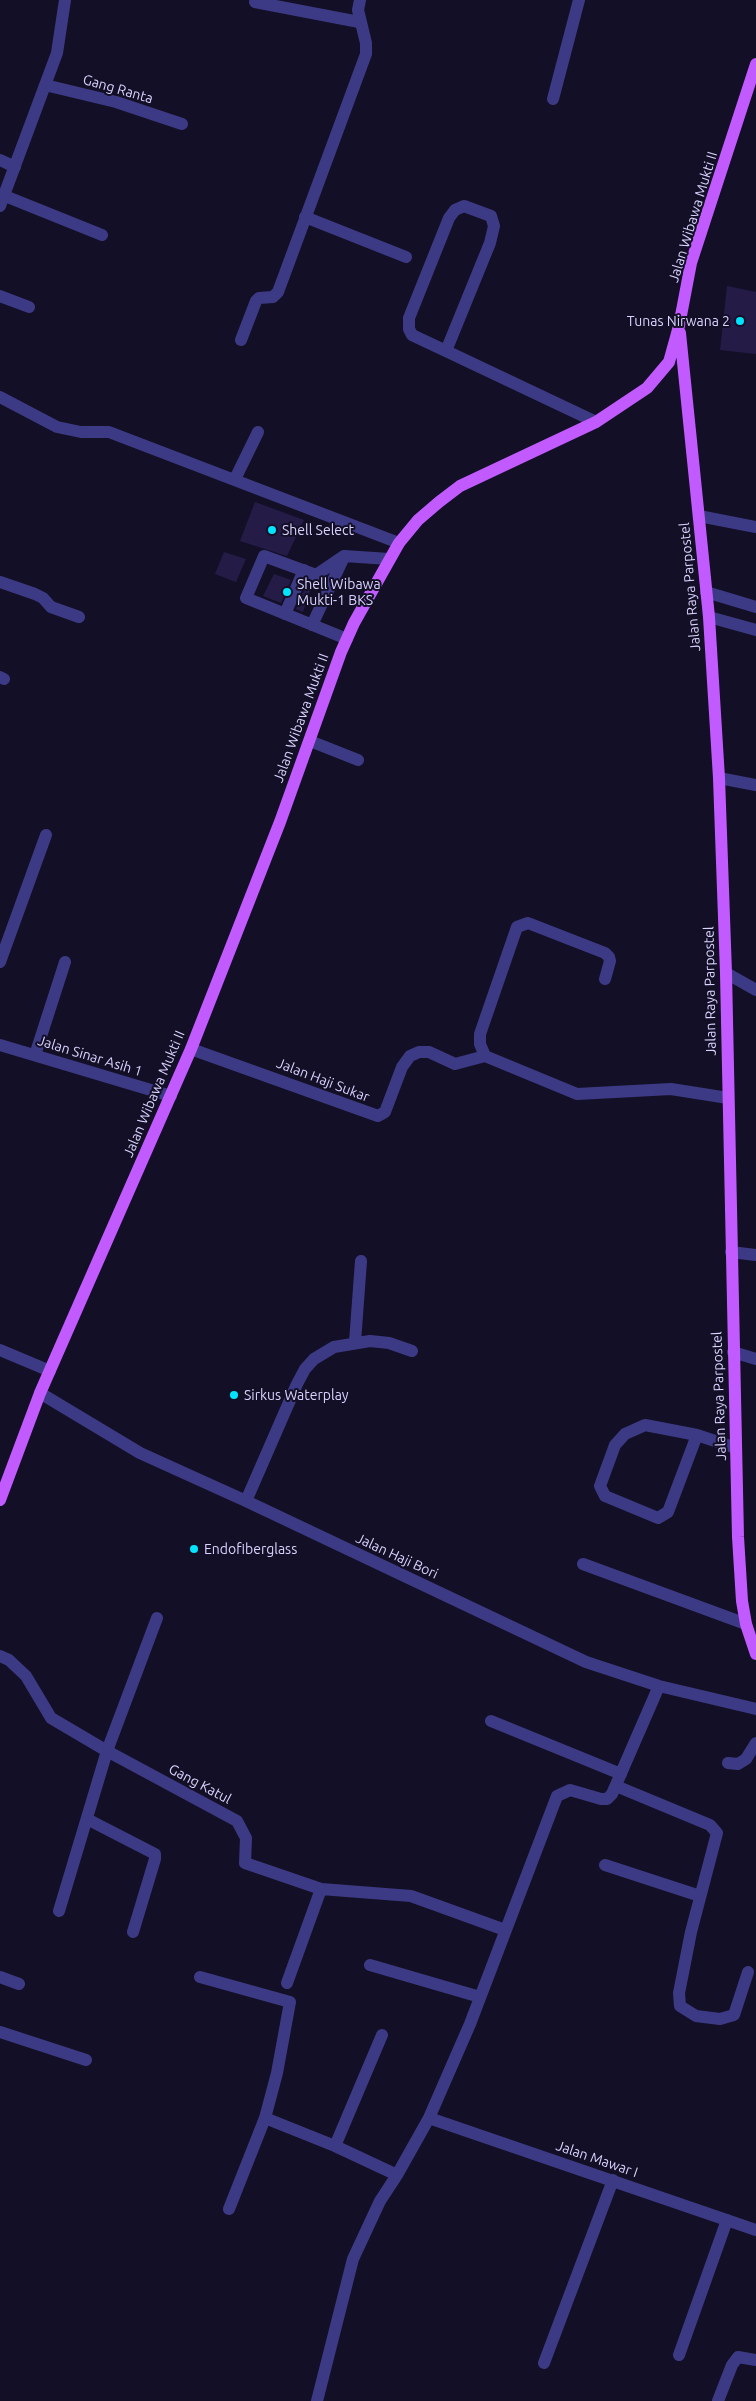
<!DOCTYPE html>
<html>
<head>
<meta charset="utf-8">
<style>
  body { margin:0 }
  canvas { display:block; background:#130f26 }
</style>
</head>
<body>
<canvas width="756" height="2401"></canvas>
<script>
const context = document.querySelector('canvas').getContext('2d');
context.lineJoin = 'round';
function fillPath(path, color) { context.fillStyle = color; context.fill(path, 'evenodd'); }
const shape = rows => new Path2D(rows.map(r => 'M' + r).join(''));
function stroke(path, color, width, dash) { context.strokeStyle = color; context.lineWidth = width; context.lineCap = dash ? 'butt' : 'round'; context.setLineDash(dash || []); context.stroke(path); }
function label(font, color, halo, rows, align = 'center') {
  context.font = font + ' Ubuntu,sans-serif'; context.lineWidth = 4; context.setLineDash([]); context.textBaseline = 'middle'; context.strokeStyle = halo; context.fillStyle = color; for (const [text, x, y, turn = 0] of rows) {
    context.save(); context.translate(x, y); context.rotate((+turn || 0) * Math.PI / 180); context.textAlign = isNaN(turn) ? turn : align; if (halo) context.strokeText(text, 0, 0); context.fillText(text, 0, 0); context.restore();
  }
}
fillPath(shape([
  [727,286,756,292,756,354,720,350],
  [255,502,304,520,287,556,240,541],
  [224,552,246,559,236,582,215,574],
  [274,574,291,580,281,603,263,596],
  [306,586,311,588,303,612,296,609]
]), '#241b47');
stroke(shape([
  [255,2,359,22],
  [45,85,116,102,182,124],
  [553,99,579,0],
  [0,160,15,167],
  [5,196,102,235],
  [0,206,57,53,65,0],
  [305,217,406,257],
  [0,296,29,307],
  [241,340,256,301,259,298,273,297,278,292,366,54,366,43,358,10,360,0],
  [446,351,490,243,494,226,491,216,464,206,455,210,449,218,409,318,409,329,412,335,446,351,596,422],
  [0,397,57,427,81,432,109,432,399,543],
  [235,479,258,432],
  [699,516,756,527],
  [0,582,35,594,43,598,51,607,79,617],
  [706,592,756,607],
  [285,614,304,570],
  [709,617,756,630],
  [312,625,344,557],
  [347,639,246,598,264,556,316,575,344,556,389,559],
  [0,677,4,679],
  [310,741,358,760],
  [719,778,756,785],
  [0,962,46,835],
  [726,973,756,990],
  [0,1045,171,1096],
  [191,1049,378,1116,385,1112,402,1067,410,1056,419,1052,429,1052,455,1064,485,1056,577,1094,671,1089,728,1098],
  [35,1055,65,962],
  [485,1056,480,1044,480,1034,517,927,528,923,605,953,609,957,610,961,605,979],
  [731,1252,756,1255],
  [355,1342,361,1261],
  [0,1350,50,1371],
  [733,1352,756,1359],
  [40,1393,140,1453,246,1501,586,1662,659,1686,756,1709],
  [697,1435,668,1512,658,1518,605,1496,600,1486,615,1445,625,1434,645,1425,697,1435,736,1448],
  [246,1501,297,1384,305,1369,314,1359,334,1347,370,1341,389,1343,412,1351],
  [583,1564,746,1624],
  [0,1656,9,1660,26,1676,51,1718,107,1751,237,1821,246,1838,245,1863,321,1889,411,1896,505,1930],
  [491,1721,621,1774],
  [728,1763,738,1764,746,1759,756,1743],
  [616,1786,710,1825,717,1833,691,1932,679,1993,680,2006,696,2016,720,2019,734,2015,748,1972],
  [87,1819,155,1854,155,1859,133,1932],
  [605,1865,700,1896],
  [59,1911,107,1751,157,1618],
  [370,1965,480,1997],
  [0,1977,19,1984],
  [200,1977,290,2002,277,2073,265,2118],
  [287,1983,321,1889],
  [0,2032,86,2060],
  [429,2118,756,2230],
  [335,2146,382,2035],
  [229,2209,265,2118,335,2146,397,2175],
  [679,2355,727,2220],
  [544,2363,613,2180],
  [317,2401,353,2259,380,2201,397,2175,429,2118,470,2024,557,1796,570,1790,601,1799,607,1799,612,1794,659,1686],
  [718,2401,732,2365,738,2357,756,2360]
]), '#3d3a85', 12);
stroke(shape([
  [680,333,709,617,719,778,726,973,738,1537,742,1601,746,1624,756,1654],
  [0,1500,40,1393,191,1049,280,822,341,652,354,623,399,543,418,520,439,502,460,486,596,422,647,388,669,362,679,326,691,263,756,64]
]), '#c25bff', 12);
for (const [x, y, r, color] of [
  [740,321,5,"#00e5ff"],
  [272,530,5,"#00e5ff"],
  [287,592,5,"#00e5ff"],
  [234,1395,5,"#00e5ff"],
  [194,1549,5,"#00e5ff"]
]) { const dot = new Path2D(); dot.arc(x, y, r, 0, 2 * Math.PI); context.fillStyle = color; context.fill(dot); stroke(dot, '#130f26', 2); }
label('14px', '#d9d4ff', '#130f26', [
  ["Gang Ranta",118,89,16],
  ["Jalan Wibawa Mukti II",693,217,-73],
  ["Jalan Raya Parpostel",690,587,-95],
  ["Jalan Wibawa Mukti II",301,718,-70],
  ["Jalan Raya Parpostel",710,991,-91],
  ["Jalan Sinar Asih 1",90,1056,17],
  ["Jalan Haji Sukar",323,1080,21],
  ["Jalan Wibawa Mukti II",154,1094,-67],
  ["Jalan Raya Parpostel",719,1396,-92],
  ["Jalan Haji Bori",397,1556,25],
  ["Gang Katul",200,1784,28],
  ["Jalan Mawar I",597,2159,19]
]);
label('14px', '#d9d4ff', '#130f26', [
  ["Tunas Nirwana 2",730,321,"right"],
  ["Shell Select",282,530],
  ["Shell Wibawa",297,584],
  ["Mukti-1 BKS",297,600],
  ["Sirkus Waterplay",244,1395],
  ["Endofiberglass",204,1549]
], 'left');
</script>
</body>
</html>
